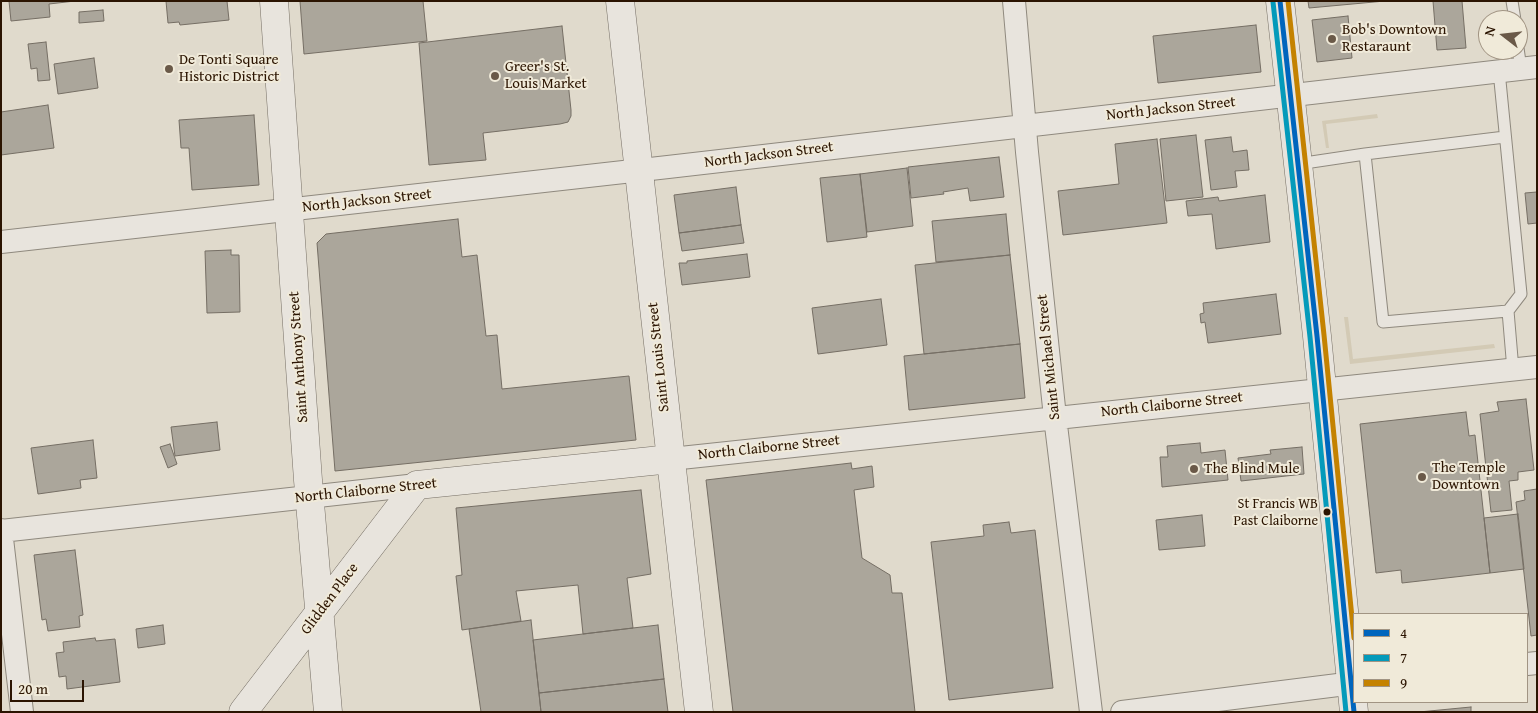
<!DOCTYPE html>
<html>
<head>
<meta charset="utf-8">
<style>
  body { margin:0 }
  #map { position:relative; width:1538px; height:713px; overflow:hidden; background:#e0dacc; font-family:"Gentium Book Plus",serif }
  canvas { display:block }
  .frame { position:absolute; inset:0; border:2px solid #2b1401; pointer-events:none }
  .legend { position:absolute; left:1353px; top:613px; width:175px; height:90px; box-sizing:border-box; background:#f0ead9; border:1px solid #a19483; margin:0; padding:6px 9px; list-style:none; font-size:15px; color:#2b1401 }
  .legend li { display:flex; align-items:center; gap:10px; height:25px }
  .legend b { width:25px; border:1px solid #a19483 }
  .north { position:absolute; left:1478px; top:10px; width:50px; height:50px; box-sizing:border-box; background:#f0ead9; border:1px solid #a19483; border-radius:50%; rotate:286deg; font-size:14px; font-weight:700; line-height:20px; text-align:center; color:#2b1401 }
  .north::after { content:''; display:block; margin:auto; width:18px; height:22px; background:#6a5948; clip-path:polygon(50% 0,100% 100%,50% 72%,0 100%) }
  .scale { position:absolute; left:10px; top:680px; width:74px; height:22px; box-sizing:border-box; border:2px solid #2b1401; border-top:0; padding-left:6px; font-size:15px; line-height:18px; white-space:nowrap; color:#2b1401; -webkit-text-stroke:4px #f0ead9; paint-order:stroke }
</style>
</head>
<body>
<div id="map">
<canvas width="1538" height="713"></canvas>
<div class="frame"></div>
<ul class="legend">
<li><b style="height:6px;background:#0065bd"></b>4</li>
<li><b style="height:6px;background:#049aba"></b>7</li>
<li><b style="height:6px;background:#c48200"></b>9</li>
</ul>
<div class="north">N</div>
<div class="scale">20 m</div>
</div>
<script>
const context = document.querySelector('canvas').getContext('2d');
context.lineJoin = 'round';
function fillPath(path, color) { context.fillStyle = color; context.fill(path, 'evenodd'); }
const shape = rows => new Path2D(rows.map(r => 'M' + r).join(''));
function stroke(path, color, width, dash) { context.strokeStyle = color; context.lineWidth = width; context.lineCap = dash ? 'butt' : 'round'; context.setLineDash(dash || []); context.stroke(path); }
function label(font, color, halo, rows, align = 'center') {
  context.font = font + ' "Gentium Book Plus",serif'; context.lineWidth = 4; context.setLineDash([]); context.textBaseline = 'middle'; context.strokeStyle = halo; context.fillStyle = color; for (const [text, x, y, turn = 0] of rows) {
    context.save(); context.translate(x, y); context.rotate((+turn || 0) * Math.PI / 180); context.textAlign = isNaN(turn) ? turn : align; if (halo) context.strokeText(text, 0, 0); context.fillText(text, 0, 0); context.restore();
  }
}
fillPath(shape([
  [1377,114,1378,118,1326,124,1329,148,1326,148,1322,121],
  [1344,317,1348,317,1353,359,1494,344,1495,348,1350,364]
]), '#d3cab5');
const building = shape([
  [9,1,75,1,49,4,50,17,11,21,9,1],
  [166,1,227,1,229,20,180,25,179,22,168,23,166,1],
  [300,1,423,1,427,41,304,54,300,1],
  [1308,1,1385,1,1309,8,1308,1],
  [1433,1,1462,1,1466,48,1437,50,1433,1],
  [103,10,104,21,79,23,79,12,103,10],
  [1348,16,1352,58,1317,62,1312,20,1348,16],
  [1256,25,1261,72,1158,83,1153,36,1256,25],
  [562,26,571,110,571,116,568,122,560,124,483,133,486,160,429,165,419,43,562,26],
  [46,42,50,80,38,81,37,68,31,69,28,44,46,42],
  [94,58,98,88,58,94,54,64,94,58],
  [48,105,54,148,1,155,1,112,48,105],
  [254,115,259,185,192,190,189,148,181,148,179,120,254,115],
  [1196,135,1203,197,1166,201,1160,139,1196,135],
  [1231,137,1233,152,1247,150,1249,170,1235,171,1237,187,1211,190,1205,140,1231,137],
  [1157,139,1167,223,1063,235,1058,191,1119,184,1115,144,1157,139],
  [999,157,1004,197,970,201,968,188,943,192,944,194,911,198,908,167,999,157],
  [907,168,913,226,867,232,860,174,907,168],
  [860,174,867,237,827,242,820,178,860,174],
  [736,187,741,225,679,233,674,195,736,187],
  [1537,192,1537,223,1528,224,1525,193,1537,192],
  [1265,195,1270,242,1216,249,1212,214,1188,216,1186,201,1218,197,1219,201,1265,195],
  [1006,214,1010,255,936,262,932,221,1006,214],
  [458,219,462,257,477,255,486,336,497,335,502,389,629,376,636,440,335,471,317,243,326,234,458,219],
  [741,225,744,243,682,251,679,233,741,225],
  [231,250,231,255,239,255,240,312,207,313,205,251,231,250],
  [747,254,750,277,682,285,679,263,687,263,687,261,747,254],
  [1010,255,1020,344,924,354,915,265,1010,255],
  [1276,294,1281,334,1208,343,1205,322,1201,323,1200,314,1204,313,1203,303,1276,294],
  [881,299,887,345,818,354,812,308,881,299],
  [1020,344,1025,398,909,410,904,356,1020,344],
  [1526,399,1534,470,1518,472,1518,480,1509,481,1512,510,1491,512,1480,414,1499,411,1497,402,1526,399],
  [1466,412,1469,436,1475,435,1490,573,1402,583,1401,570,1376,573,1360,424,1466,412],
  [217,422,220,450,175,456,171,427,217,422],
  [93,440,97,478,80,480,81,488,38,494,31,448,93,440],
  [1200,443,1201,453,1225,450,1228,480,1162,487,1160,457,1168,457,1167,446,1200,443],
  [170,444,177,464,168,468,160,447,170,444],
  [1302,447,1304,474,1241,481,1238,458,1271,454,1270,450,1302,447],
  [851,463,852,469,872,466,874,487,854,490,862,558,890,575,892,593,902,593,915,712,733,712,706,480,851,463],
  [1537,489,1537,635,1531,636,1516,502,1525,500,1524,491,1537,489],
  [641,490,651,574,627,578,633,628,583,634,578,585,516,591,521,621,462,630,456,576,462,575,456,508,641,490],
  [1518,514,1524,569,1490,573,1484,518,1518,514],
  [1202,515,1205,546,1159,550,1156,520,1202,515],
  [1009,522,1011,533,1035,530,1053,688,949,700,931,542,984,536,983,525,1009,522],
  [75,550,83,615,79,616,80,627,48,631,46,619,42,620,34,555,75,550],
  [531,620,541,712,481,712,469,629,531,620],
  [163,625,165,644,138,648,136,629,163,625],
  [658,625,664,679,539,693,533,640,658,625],
  [95,638,96,641,115,639,120,682,67,689,66,676,59,677,56,653,64,652,63,642,95,638],
  [664,679,668,712,541,712,539,693,664,679],
  [1471,707,1471,712,1419,712,1471,707]
]);
fillPath(building, '#aba69b');
stroke(building, '#756e64', 1);
const lane = shape([
  [1512,1,1515,20],
  [1518,48,1521,69],
  [1499,71,1521,294,1508,311,1513,370],
  [1365,154,1383,322,1508,311],
  [1298,164,1365,154,1505,137]
]);
const street = shape([
  [1014,1,1027,152,1055,417,1091,712],
  [1,242,668,167,1537,67],
  [671,459,1537,367],
  [1,530,22,712],
  [1,531,417,485],
  [1527,664,1537,663],
  [1122,712,1354,683]
]);
const secondary = shape([
  [274,1,308,480,328,712],
  [620,1,699,712],
  [1280,1,1317,336,1354,712],
  [243,712,417,485,671,459]
]);
stroke(lane, '#8f897e', 13);
stroke(street, '#8f897e', 24);
stroke(secondary, '#756e64', 29);
stroke(lane, '#e8e4dd', 11);
stroke(street, '#e8e4dd', 22);
stroke(secondary, '#e8e4dd', 28);
stroke(shape([
  [1280,1,1317,336,1354,712]
]), '#0065bd', 5);
stroke(shape([
  [1273,2,1310,337,1346,712]
]), '#049aba', 5);
stroke(shape([
  [1288,1,1324,335,1354,638]
]), '#c48200', 5);
for (const [x, y, r, color] of [
  [1332,39,5,"#6a5948"],
  [169,69,5,"#6a5948"],
  [495,76,5,"#6a5948"],
  [1194,469,5,"#6a5948"],
  [1422,477,5,"#6a5948"],
  [1327,512,4.5,"#2b1401"]
]) { const dot = new Path2D(); dot.arc(x, y, r, 0, 2 * Math.PI); context.fillStyle = color; context.fill(dot); stroke(dot, '#f0ead9', 2); }
label('14px', '#2b1401', '#f0ead9', [
  ["St Francis WB",1318,504],
  ["Past Claiborne",1318,521]
], 'right');
label('15px', '#2b1401', '#f0ead9', [
  ["Bob's Downtown",1342,30],
  ["Restaraunt",1342,47],
  ["De Tonti Square",179,60],
  ["Historic District",179,77],
  ["Greer's St.",505,67],
  ["Louis Market",505,84],
  ["The Temple",1432,468],
  ["Downtown",1432,485],
  ["The Blind Mule",1204,469]
], 'left');
label('15px', '#2b1401', '#f0ead9', [
  ["North Jackson Street",1171,109,-6],
  ["North Jackson Street",769,155,-7],
  ["North Jackson Street",367,201,-6],
  ["Saint Anthony Street",299,357,-94],
  ["Saint Louis Street",659,357,-96],
  ["Saint Michael Street",1049,357,-96],
  ["North Claiborne Street",1172,405,-6],
  ["North Claiborne Street",769,448,-6],
  ["North Claiborne Street",366,491,-6],
  ["Glidden Place",330,599,-53]
]);
</script>
</body>
</html>
